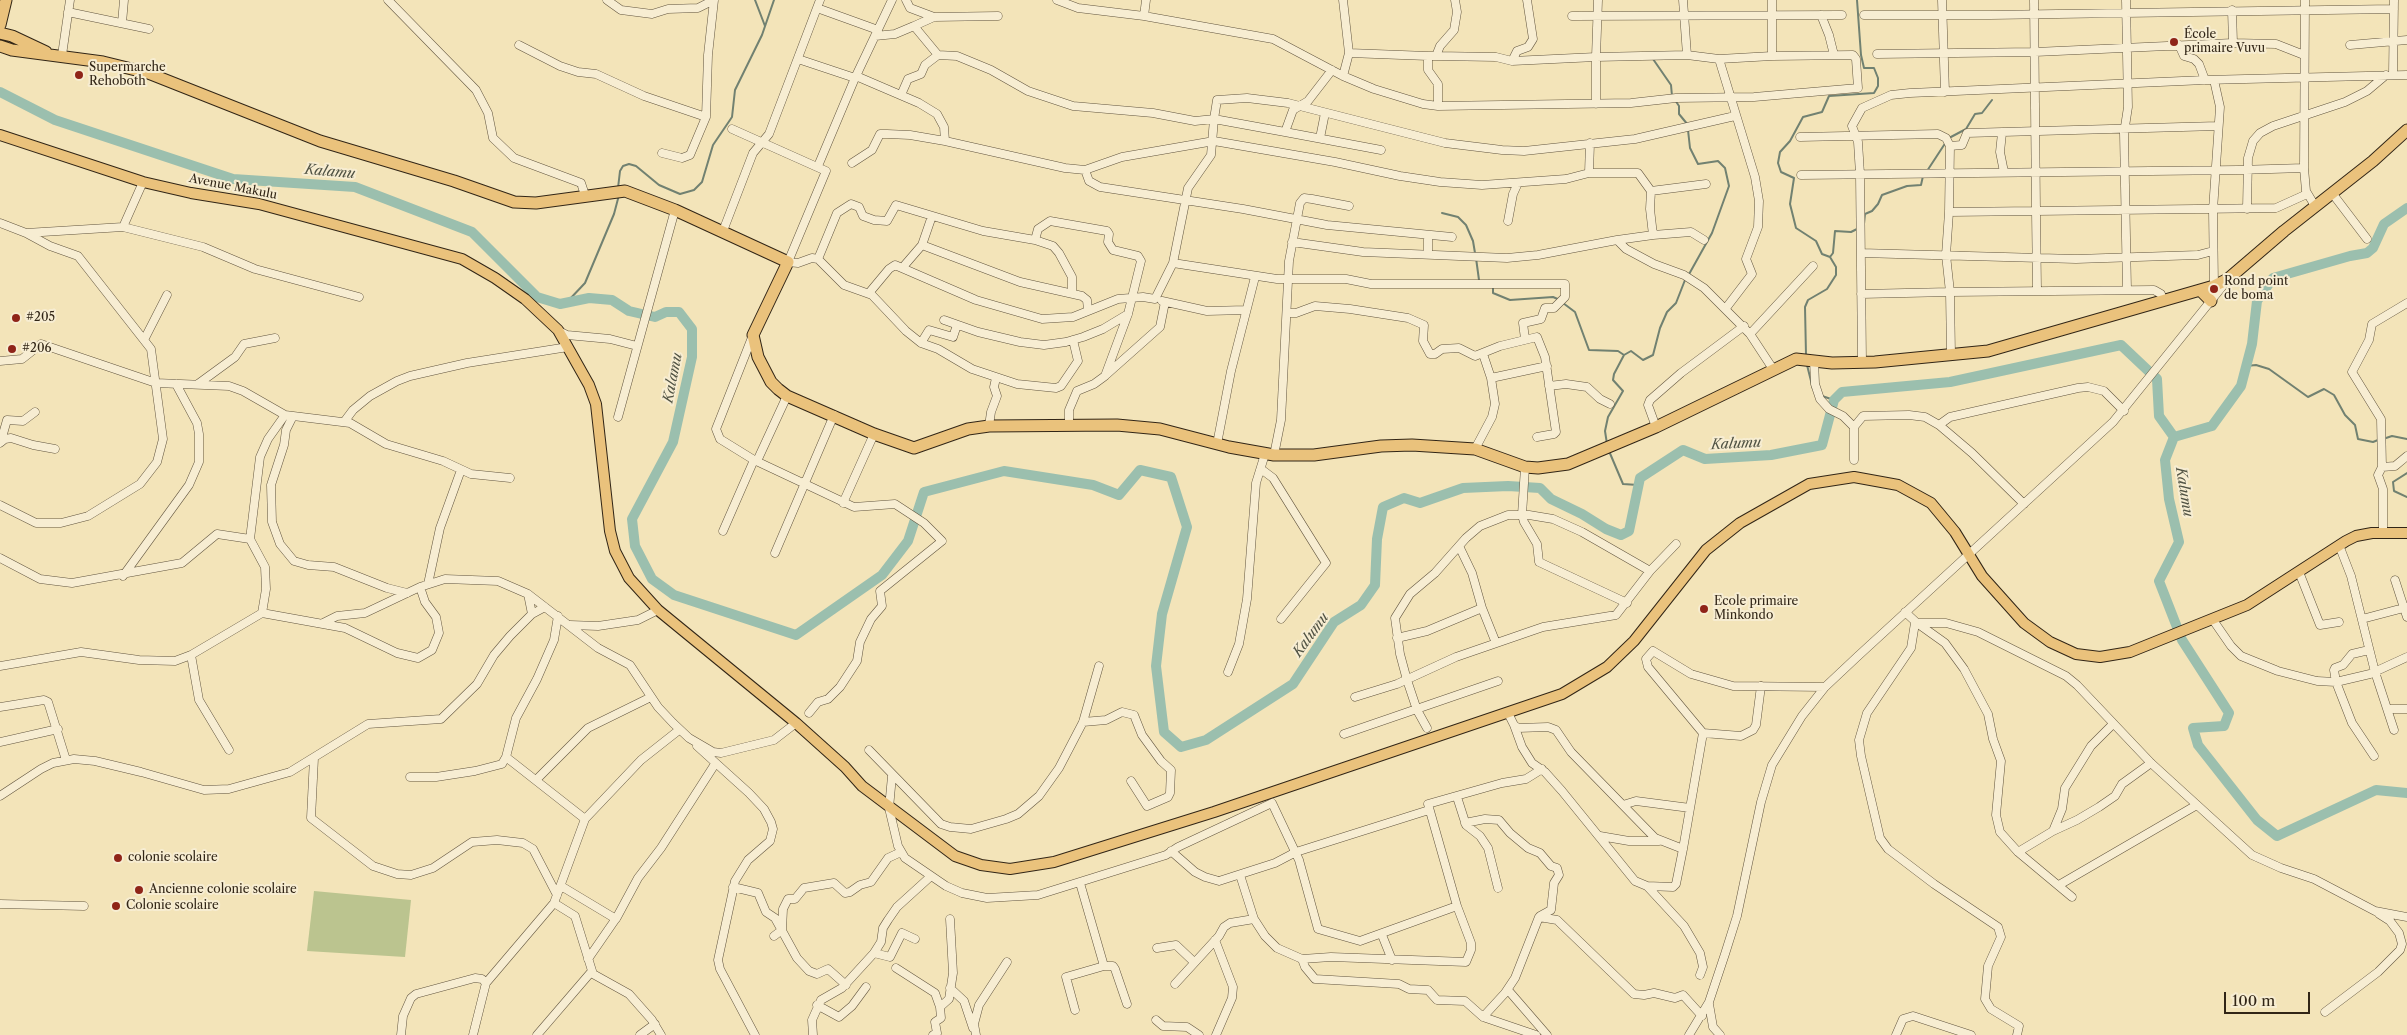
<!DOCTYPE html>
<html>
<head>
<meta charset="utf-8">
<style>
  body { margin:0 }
  #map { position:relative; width:2407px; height:1035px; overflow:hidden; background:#f3e4b9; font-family:"Libre Caslon Text",serif }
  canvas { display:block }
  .scale { position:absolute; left:2224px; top:992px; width:86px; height:22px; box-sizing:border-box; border:2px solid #312516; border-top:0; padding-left:6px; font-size:15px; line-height:18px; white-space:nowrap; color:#312516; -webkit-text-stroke:4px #f7edd2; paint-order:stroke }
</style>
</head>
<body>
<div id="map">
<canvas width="2407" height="1035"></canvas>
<div class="scale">100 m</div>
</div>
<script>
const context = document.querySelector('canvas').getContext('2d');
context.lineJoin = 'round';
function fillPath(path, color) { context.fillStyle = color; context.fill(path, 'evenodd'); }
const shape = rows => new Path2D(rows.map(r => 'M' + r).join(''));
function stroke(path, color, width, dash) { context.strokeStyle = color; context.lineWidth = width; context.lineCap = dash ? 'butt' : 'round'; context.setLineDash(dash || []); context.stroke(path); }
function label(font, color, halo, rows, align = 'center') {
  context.font = font + ' "Libre Caslon Text",serif'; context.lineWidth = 4; context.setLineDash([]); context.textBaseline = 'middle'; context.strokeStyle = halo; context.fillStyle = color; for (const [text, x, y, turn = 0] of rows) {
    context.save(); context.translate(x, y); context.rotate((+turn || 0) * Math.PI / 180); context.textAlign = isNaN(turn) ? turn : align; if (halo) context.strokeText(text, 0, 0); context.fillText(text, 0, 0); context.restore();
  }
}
fillPath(shape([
  [314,891,411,900,405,957,307,951]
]), '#bbc48f');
stroke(shape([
  [755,0,765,26],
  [1653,59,1671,85,1672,96],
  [1675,100,1679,106,1679,114,1688,125],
  [1688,130,1690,148,1698,164,1718,161,1725,168,1729,186,1712,233,1688,276],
  [1949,138,1966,129,1975,114,1982,113,1992,100],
  [1927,171,1946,142],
  [618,188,620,171,623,166,629,164,636,166,659,185,680,194,694,190,702,182,713,145,732,117,735,90,762,35,774,0],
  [1442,213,1458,217,1466,225,1473,241,1475,253],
  [1864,224,1865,214,1872,211,1878,204,1882,195,1907,186,1921,185,1923,176],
  [1830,257,1833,253,1835,231,1851,232,1857,229],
  [1476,258,1479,280],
  [1493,287,1493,293,1510,300,1553,297,1560,300],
  [568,301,585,283,614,214,619,195],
  [1563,303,1575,312,1589,350,1618,351,1624,355],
  [1806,355,1805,307,1808,300,1827,289,1836,275,1836,267,1830,257,1822,254,1816,241,1796,228,1790,204,1794,178,1781,172,1778,163,1780,152,1790,141,1803,117,1822,112,1829,96,1874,93,1878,86,1878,78,1874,68,1864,68,1861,55,1857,0],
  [1807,365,1813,389],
  [2246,366,2256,365,2269,369,2308,397,2324,389,2334,395,2345,415,2355,425,2358,439,2373,442,2378,440],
  [1822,396,1834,400],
  [2383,439,2392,436,2407,439],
  [1607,444,1605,431,1608,417,1623,391,1613,380,1614,374,1624,355,1631,351,1643,360,1653,355,1660,328,1667,312,1676,303,1685,280],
  [1609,451,1623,484,1638,485],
  [2407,473,2393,482,2394,491,2407,497]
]), '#718171', 2);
stroke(shape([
  [0,92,55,120,233,179,355,187,472,232,537,297,560,304,589,298,612,300,629,311,655,317,666,312,679,312,692,329,692,357,673,442,632,519,635,546,652,579,674,595,796,635,882,575,908,541,924,492,1004,471,1093,485,1119,495,1140,470,1171,477,1187,527,1162,614,1156,666,1164,732,1181,747,1206,740,1293,684,1334,622,1361,605,1375,585,1377,539,1383,507,1404,498,1420,503,1463,488,1508,486,1540,488,1551,499,1582,514,1606,529,1621,535,1629,531,1640,478,1683,450,1705,459,1771,455,1822,445,1834,400,1842,392,1950,382,2121,345,2157,379,2159,416,2174,437,2165,460,2169,499,2179,542,2159,581,2182,640,2229,713,2224,726,2193,728,2198,745,2257,820,2277,836,2376,790,2407,793],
  [2174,437,2212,426,2241,386,2252,344,2257,301,2273,278,2350,256,2367,253,2373,248,2384,224,2407,208]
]), '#9bbfae', 10);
const minor = shape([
  [388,0,476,90,488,113,493,138,514,158,581,183,585,195],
  [607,0,621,10,652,14,668,9,698,8,714,0],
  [906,0,910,8,934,17],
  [1057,0,1078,8,1144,16,1273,39,1343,76,1374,89,1423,104,1438,106,1631,103,1676,98,1754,97,1858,88,1856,59,1853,55,1772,56,1772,0],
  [1343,0,1349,53,1343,76],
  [1683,0,1687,55,1719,59,1772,56],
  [1942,0,1945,92],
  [2126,0,2128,107,2124,133,2127,290],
  [2305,0,2304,168,2306,191,2315,206],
  [817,8,878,30],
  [2232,10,2233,43],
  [68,12,149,29],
  [1821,15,1829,35,1834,55],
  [1864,15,1990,15,2394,9],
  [1144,16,1146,0],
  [1572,16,1842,15],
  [122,23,124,0],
  [914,26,934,17,998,16],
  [875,36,895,34,914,26,938,55,957,56,991,70,1028,91,1073,106,1153,113,1195,121,1214,119,1217,100,1247,98,1288,103,1445,143,1502,150,1524,151,1635,139,1735,116],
  [519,45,560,66,578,72,596,74,644,96,706,117],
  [2179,45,2184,56,2194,59,2199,64,2205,80],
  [2350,45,2407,40],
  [1349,53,1428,56],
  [1877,54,2035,52,2233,43,2276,44,2304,55],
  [62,55,70,0],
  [1436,56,1496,57,1512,61,1596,57,1598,0],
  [798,59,855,78],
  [1719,59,1755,177,1759,201,1758,227,1746,259,1752,274,1726,308],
  [1512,61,1517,51,1528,47,1533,39,1527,0],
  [2393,75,2394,0],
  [856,76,919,103,937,114,944,127,945,141],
  [2214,80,2220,107,2213,210,2214,286],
  [901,95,908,79,921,74,925,65,938,55],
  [1596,104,1596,57,1687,55],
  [1438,106,1438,84,1428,70,1428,56,1436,56,1440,46,1454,30,1457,12,1455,0],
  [732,129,826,171,788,262,798,263,812,258,818,259,844,285,872,295,906,331,921,343,938,349,972,369,1017,384,1056,388,1061,386,1078,361,1073,340],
  [1285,132,1381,150],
  [2002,133,2000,152,2004,172],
  [1800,137,1938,134,1946,138,1950,146],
  [1320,138,1325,113],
  [662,153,682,158,690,155,706,117,708,55,714,0],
  [852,163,872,150,880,134,887,134,910,135,945,141,1065,168,1085,170,1122,157,1214,141,1335,162,1400,176,1440,182,1482,185,1566,179,1589,173,1590,143],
  [818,166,855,78,892,0],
  [1085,170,1089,181,1100,187,1243,209,1327,225,1452,237],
  [1589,173,1638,173,1651,191,1706,184],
  [1801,175,2238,170,2304,168],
  [2332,193,2367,239],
  [2247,209,2248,158,2253,141,2260,133,2273,126,2345,102,2367,91,2386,75],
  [1949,212,1950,146,1962,145,1967,133,2218,126],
  [1508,221,1513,194,1518,183],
  [0,223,26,233,123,227,143,182],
  [123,227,203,247,255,269,359,297],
  [723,231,753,153,769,134,820,0],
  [1653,235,1691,232,1704,240],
  [1035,240,1053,246,1059,253,1072,277,1072,293],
  [1617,240,1653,235,1650,209,1651,191],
  [1292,242,1363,252,1507,258,1538,255,1617,240,1626,249,1654,264,1684,275,1704,288,1750,334,1773,369],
  [922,245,1020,282,1082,296,1087,300,1088,310],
  [1861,253,2076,259,2198,255,2213,251],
  [1428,254,1428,236],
  [818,259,837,213,851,204,859,207,863,216,874,220,887,221,896,205,983,231,1035,240,1038,229,1050,221,1107,231,1109,234,1108,242,1113,250,1138,256,1141,261,1128,314,1105,376,1094,384,1077,391,1069,410,1069,424],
  [1173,263,1277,279,1346,279,1371,284,1565,284,1565,297,1554,308,1545,308,1541,319,1523,323,1525,339],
  [903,267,922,245,932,216],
  [2037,290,2036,211,2276,208,2307,194],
  [869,293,889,269,895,265,976,300,1042,319,1073,317,1118,299,1143,297,1155,299,1173,263,1188,188,1211,155,1214,119,1285,132,1293,110,1308,101,1332,70],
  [1861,294,1950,292,1946,255,1949,212,2036,211,2034,0],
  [1162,301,1207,311,1246,310],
  [1287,313,1296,313,1315,306,1350,309,1408,318,1424,325,1423,341,1430,354,1435,354,1442,349,1459,348,1475,356,1500,346,1537,337,1545,357,1556,432,1554,434,1537,437],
  [944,320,978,332,1020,342,1044,345,1066,342,1083,337,1103,329,1128,314],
  [559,331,567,335,610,339,637,346],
  [1750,334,1813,266],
  [753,335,716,429,720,439,754,460,854,507,895,504,924,523,942,541,880,591,882,606,871,619,860,642,857,661,840,687,828,699,818,702,809,713],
  [144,340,167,295],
  [921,343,929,330,953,337,957,325],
  [1951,355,1950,292,2154,290,2161,294,2163,301],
  [1814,360,1815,384,1820,399,1829,409,1843,416,1854,427],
  [0,361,22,359,41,344,156,383,229,386,243,391,285,415,350,423,386,444,443,461,471,474,510,478],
  [1862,362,1860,174,1858,142,1852,126,1862,108,1891,95,1910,93,2205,80,2407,75],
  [1106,375,1160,327,1165,302],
  [1491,378,1547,366],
  [198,384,235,357,244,344,275,338],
  [1549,386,1566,384,1587,387,1600,399,1610,404],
  [618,417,675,210],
  [292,418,286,430,284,445,271,485,272,522,280,544,294,561,308,565,334,567,387,588,407,593],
  [344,422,353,410,370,396,397,381,410,376,467,363,568,347],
  [989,426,991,412,997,396,994,387,996,378],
  [1656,427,1648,405,1650,400,1681,373,1744,326],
  [1,441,7,420,23,421,35,412],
  [0,443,5,439,11,438,33,445,55,449],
  [1217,444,1231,371,1255,277],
  [1475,449,1492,417,1495,404,1491,378,1483,354],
  [1274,455,1281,420,1289,261,1300,203,1304,198,1312,199,1349,206],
  [1854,460,1854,427,1863,416,1909,415,1925,417,1939,425],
  [757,461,787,396],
  [1525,467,1522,515,1524,522,1537,544,1539,562,1627,603],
  [2382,467,2395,466,2407,456],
  [1261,469,1273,478,1326,563,1281,619],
  [843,503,874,434],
  [2024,504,1972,453,1939,425,1950,417,2078,388,2088,387,2104,391,2124,411],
  [0,505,36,523,61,523,88,516,140,484,157,462,163,439,151,349,78,256,50,246,26,233],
  [723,531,754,460],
  [2383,533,2383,489,2378,475,2382,467,2381,419,2352,372,2369,340,2372,324,2407,303],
  [250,539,260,457,268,439,285,415],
  [2339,545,2351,576,2375,672,2394,730],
  [1459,546,1472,573,1482,608],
  [775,553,834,415],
  [0,558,40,579,72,583,182,563,217,534,250,539,265,567,266,589,262,613,345,628,397,653,418,658,432,650,439,633,436,617,425,602,420,587,445,579,498,581,528,594,598,648,630,665,658,707,673,723,689,738,713,752,721,753,774,740,796,723],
  [2299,572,2320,625,2339,622],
  [123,576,189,485,199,462,199,434,197,423,176,384],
  [2395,580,2407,617],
  [428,584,440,528,461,470],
  [528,594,532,614],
  [1905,612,1917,623,1946,623,1978,632,2066,676,2077,685,2151,763,2252,855,2281,868,2314,879,2375,911,2407,917],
  [2362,619,2407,607],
  [2213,620,2231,646,2241,656,2278,671,2317,681,2336,682,2370,674,2407,657],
  [323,623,337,616,365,613,420,587],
  [1915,623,1911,648,1867,713,1859,740,1861,756,1880,838,1888,849,1934,884,1998,927,2001,937,1988,966,1985,999,1991,1009,2019,1026,2017,1035],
  [1917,623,1945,643,1964,669,1988,714,1993,739,2001,761,1996,815,2000,832,2018,852,2072,897],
  [570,625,598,626,638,620,658,610],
  [1397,638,1427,631,1482,608,1496,643],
  [2369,650,2352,654,2343,665,2335,668,2334,670,2336,682,2352,723,2374,756],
  [191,655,199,700,229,750],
  [0,666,81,652,139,660,175,661,191,655,262,613],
  [1228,672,1239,644,1247,599,1256,483,1265,454],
  [1355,697,1397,684,1456,657,1543,627,1616,615,1650,571],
  [0,707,44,700,48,702,66,760],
  [2388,709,2407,709],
  [1508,713,1514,725,1518,728,1548,727,1556,730,1571,752,1655,838,1683,849],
  [1083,722,1106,720,1122,712,1134,715,1142,735,1161,761,1171,770,1170,793,1168,797,1147,806,1131,781],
  [1514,725,1522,747,1532,763,1545,772,1562,791,1635,881,1647,886,1673,887,1676,884,1683,849,1703,733,1648,667,1646,659,1653,651,1691,674,1733,686,1825,687],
  [1427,728,1417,710,1407,680,1400,654,1395,618,1410,594,1435,573,1466,538,1480,526,1508,515,1529,515,1553,519,1582,532,1650,571,1676,544],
  [1703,733,1741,736,1753,730,1756,725,1761,686],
  [1344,734,1498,681],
  [0,742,58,729],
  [697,746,749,793,764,809,771,822,773,829,770,841,748,860,735,881,718,960,720,969,755,1035],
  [869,750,941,824,950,827,971,829,1006,819,1018,814,1039,796,1059,768,1083,722,1099,666],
  [314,758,311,818,373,866,397,874,411,875,433,868,472,842,497,840,523,843,533,849,557,895],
  [892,776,889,808,898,846,905,858,946,886,962,893,987,898,1038,895,1166,855,1178,847,1272,803,1299,860,1318,929,1360,941,1457,906,1428,804,1502,783,1526,779,1542,769],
  [410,777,436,777,475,771,502,764,506,757],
  [536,780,588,728,651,697],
  [0,796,41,769,53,763,74,759,95,761,141,772,204,790,229,789,290,772,368,724,441,719,477,684,494,655,510,636,532,614,545,607],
  [1457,797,1466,825,1480,836,1488,848,1498,888],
  [1623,805,1636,801,1690,808],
  [585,819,641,760,679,730],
  [1465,823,1485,819,1499,820,1510,833,1528,848,1540,853,1551,866,1557,868,1559,875,1554,883,1551,910,1540,916],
  [2053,831,2077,820,2099,807,2115,796,2122,784,2151,763],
  [1600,836,1629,841,1659,841],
  [1171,851,1195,872,1205,877,1219,881,1275,863,1296,852,1429,810],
  [2018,852,2053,831,2062,809,2065,788,2091,746,2113,724],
  [1240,875,1254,919,1265,936,1277,948,1302,959,1331,957,1466,962,1471,950,1471,943,1457,906],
  [1080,883,1104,966,1113,966,1115,969,1127,1004],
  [2059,885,2195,806],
  [561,886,616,919],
  [1647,886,1684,926,1700,953,1703,967,1700,975],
  [733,887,758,893,766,912,775,918,797,958,809,971,817,974,828,969,846,985],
  [554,903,585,819,506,757,516,718,537,679,554,640,558,616],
  [0,904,84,906],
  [1382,935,1392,960],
  [774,936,782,930,783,909,788,899,795,899,804,888,834,883,845,893,850,892,860,885,871,882,888,858,901,852],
  [1215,940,1233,987,1232,998,1216,1035],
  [1157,948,1176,945,1194,962],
  [874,953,881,942,883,928,888,920,897,907,930,877],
  [588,959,617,917,638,878,661,848,715,764],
  [1302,959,1305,967,1315,979,1399,984,1409,989,1428,990,1437,1000,1465,1001,1483,1017,1536,1035],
  [896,968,935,993,940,1007],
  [1175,984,1219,936,1224,927,1230,923,1254,919],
  [950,988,964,1001,973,1028],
  [1508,990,1547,1035],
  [1709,1004,1713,1027,1720,1035],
  [817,1005,839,1017,852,1006,866,987],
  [1075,1010,1066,977,1104,966],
  [2325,1012,2378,972,2400,950,2402,944,2399,933,2390,921,2379,914],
  [1483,1017,1505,993,1515,978,1539,917,1557,920,1634,994,1644,995,1654,993,1675,998,1683,995,1702,1016],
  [1156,1020,1163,1026,1187,1027,1199,1035],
  [401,1035,403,1016,411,998,416,994,475,978,482,979,486,983],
  [473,1035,486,983,554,903,575,916,593,974,629,994,652,1020,661,1035],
  [537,1035,592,971],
  [640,1035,655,1024],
  [813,1035,812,1020,821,1000,842,988,874,953,890,957,902,933,915,939],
  [933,1035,937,1033,935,1022,941,1018,940,1007,949,999,953,973,950,919],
  [976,1035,974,1024,979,1005,1007,962],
  [1689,1035,1709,1002,1725,954,1737,916,1761,802,1772,765,1802,716,1825,687,1858,656,2113,422,2226,282],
  [1896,1035,1903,1019,1913,1016,1971,1035]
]);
const major = shape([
  [0,135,143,182,191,193,259,204,462,259,495,278,525,299,558,330,589,385,596,404,610,531,615,551,629,578,658,610,796,723,845,767,862,786,955,856,981,865,1010,869,1054,862,1214,812,1562,694,1607,667,1634,641,1706,550,1740,523,1809,484,1854,477,1898,485,1931,503,1955,532,1982,576,2024,623,2050,642,2076,654,2100,657,2130,652,2247,605,2346,541,2356,536,2372,533,2407,533]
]);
const highway = shape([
  [0,25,6,0],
  [0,33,12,36,46,52],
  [0,46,12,50,103,62,148,73,320,141,454,181,514,202,536,203,625,191,675,210,788,262,753,335,758,357,771,382,778,389,787,396,874,434,914,448,968,429,989,426,1117,425,1160,429,1229,447,1274,455,1314,455,1381,446,1412,445,1475,449,1525,467,1538,468,1568,464,1656,427,1796,359,1832,363,1875,362,1988,351,2214,286,2228,279,2284,231,2373,161,2407,130],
  [2200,290,2211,301]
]);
stroke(minor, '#62553f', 9);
stroke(major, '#312516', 12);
stroke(highway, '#312516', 13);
stroke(minor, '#f7edd2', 8);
stroke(major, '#eac27c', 10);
stroke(highway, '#eac27c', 11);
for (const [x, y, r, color] of [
  [2174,42,5,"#8f2418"],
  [79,75,5,"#8f2418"],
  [2214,289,5,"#8f2418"],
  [16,318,5,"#8f2418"],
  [12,349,5,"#8f2418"],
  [1704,609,5,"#8f2418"],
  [118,858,5,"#8f2418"],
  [139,890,5,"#8f2418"],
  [116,906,5,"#8f2418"]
]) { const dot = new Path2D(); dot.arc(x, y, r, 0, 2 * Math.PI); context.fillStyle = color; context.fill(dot); stroke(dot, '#f7edd2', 2); }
label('12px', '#312516', '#f7edd2', [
  ["École",2184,35],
  ["primaire Vuvu",2184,49],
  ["Supermarche",89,68],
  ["Rehoboth",89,82],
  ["Rond point",2224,282],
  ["de boma",2224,296],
  ["#205",26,318],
  ["#206",22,349],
  ["Ecole primaire",1714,602],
  ["Minkondo",1714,616],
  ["colonie scolaire",128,858],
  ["Ancienne colonie scolaire",149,890],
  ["Colonie scolaire",126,906]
], 'left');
label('12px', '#312516', '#f7edd2', [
  ["Avenue Makulu",233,187,11]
]);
label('italic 14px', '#515344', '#f7edd2', [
  ["Kalamu",330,172,5],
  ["Kalamu",673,378,-79],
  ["Kalumu",1736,444,-3],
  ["Kalumu",2184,492,81],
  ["Kalumu",1311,635,-54]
]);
</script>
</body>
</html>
